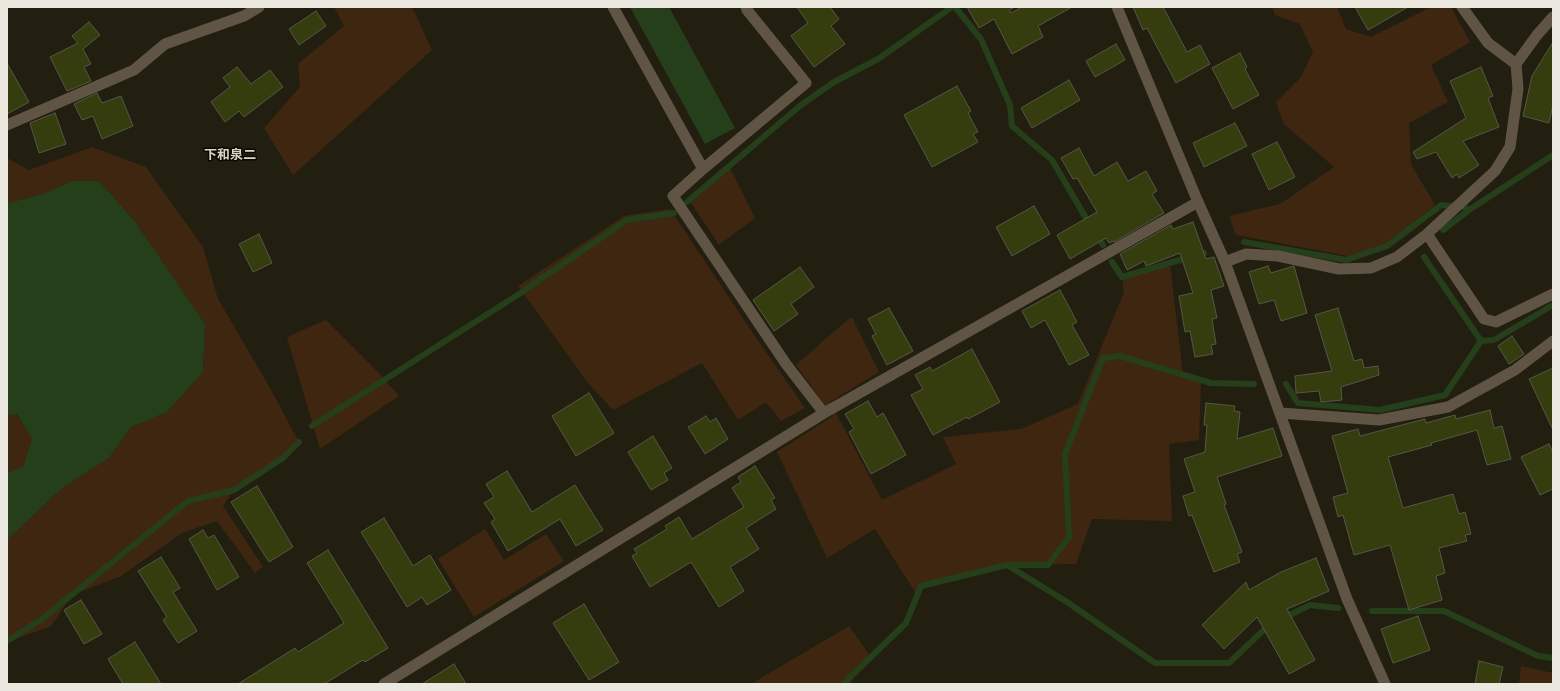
<!DOCTYPE html>
<html>
<head>
<meta charset="utf-8">
<style>
  body { margin:0 }
  #map { position:relative; width:1560px; height:691px; overflow:hidden; background:#221f10; font-family:Signika,sans-serif }
  canvas { display:block }
  .frame { position:absolute; inset:0; border:8px solid #ebe9df; pointer-events:none }
</style>
</head>
<body>
<div id="map">
<canvas width="1560" height="691"></canvas>
<div class="frame"></div>
</div>
<script>
const context = document.querySelector('canvas').getContext('2d');
context.lineJoin = 'round';
function fillPath(path, color) { context.fillStyle = color; context.fill(path, 'evenodd'); }
const shape = rows => new Path2D(rows.map(r => 'M' + r).join(''));
function stroke(path, color, width, dash) { context.strokeStyle = color; context.lineWidth = width; context.lineCap = dash ? 'butt' : 'round'; context.setLineDash(dash || []); context.stroke(path); }
function label(font, color, halo, rows, align = 'center') {
  context.font = font + ' Signika,"Noto Sans JP",sans-serif'; context.lineWidth = 3; context.setLineDash([]); context.textBaseline = 'middle'; context.strokeStyle = halo; context.fillStyle = color; for (const [text, x, y, turn = 0] of rows) {
    context.save(); context.translate(x, y); context.rotate((+turn || 0) * Math.PI / 180); context.textAlign = isNaN(turn) ? turn : align; if (halo) context.strokeText(text, 0, 0); context.fillText(text, 0, 0); context.restore();
  }
}
fillPath(shape([
  [334,7,412,7,432,50,293,175,264,128,300,87,298,64,344,26],
  [1272,7,1337,7,1346,29,1371,37,1431,7,1451,7,1470,42,1431,65,1448,102,1409,123,1411,164,1435,205,1384,246,1348,256,1236,235,1229,216,1280,204,1334,167,1284,124,1276,102,1301,77,1313,52,1300,24,1275,15],
  [92,147,146,167,203,247,218,299,270,388,299,442,283,458,234,490,223,506,263,567,255,573,217,521,182,533,121,576,72,595,51,626,7,642,7,540,62,488,109,458,131,427,167,412,203,372,205,324,134,220,99,181,73,181,40,195,7,203,7,158,29,170],
  [730,168,755,218,719,245,691,203],
  [670,209,748,326,805,408,781,421,766,402,738,420,702,363,613,410,588,383,518,286,624,216],
  [1170,263,1183,375,1201,380,1199,440,1169,444,1172,521,1092,519,1076,564,1007,565,921,585,917,595,875,529,827,558,777,452,833,416,796,365,838,328,852,317,879,372,830,402,882,500,956,464,943,437,1021,429,1078,404,1124,292,1122,277],
  [326,320,378,372,399,396,320,449,287,337],
  [17,414,32,439,23,467,7,473,7,416],
  [485,529,504,560,546,534,564,561,474,617,438,559],
  [849,626,871,657,849,684,751,684],
  [1521,666,1553,673,1553,684,1519,684]
]), '#3f2611');
fillPath(shape([
  [630,7,669,7,735,128,705,144],
  [73,181,99,181,134,220,205,324,203,372,167,412,131,427,109,458,62,488,7,540,7,473,23,467,32,439,17,414,7,416,7,203,40,195]
]), '#263f1b');
stroke(shape([
  [955,7,981,39,1010,105,1012,126,1052,160,1090,225],
  [687,202,801,105,834,82,878,59,952,7],
  [1443,230,1469,210],
  [1096,234,1103,245],
  [1244,242,1346,260,1387,246,1441,205,1464,207,1469,210,1553,155],
  [1424,257,1481,341,1494,340,1553,305],
  [1112,262,1122,277,1204,253],
  [1286,384,1298,403,1380,410,1445,395,1481,341],
  [312,426,519,294,627,220,674,213],
  [1007,565,1048,565,1069,537,1065,454,1103,358,1120,356,1211,383,1254,384],
  [1372,611,1444,611,1538,656,1553,658],
  [1284,618,1310,605,1338,608],
  [7,641,42,619,188,501,234,490,283,458,299,442],
  [843,684,906,623,921,586,1007,565,1067,602,1155,663,1229,663,1270,624]
]), '#263f1b', 6);
const building = shape([
  [797,7,830,7,839,19,831,26,845,44,814,67,791,36,808,23,797,7],
  [967,7,1015,7,1009,10,1011,13,1022,7,1072,7,1038,26,1043,37,1012,54,994,19,979,28,967,7],
  [1133,7,1163,7,1187,52,1200,45,1210,64,1176,83,1147,28,1143,30,1133,7],
  [1355,7,1408,7,1368,30,1355,7],
  [316,11,326,26,299,45,289,29,316,11],
  [89,22,100,35,83,49,91,64,84,67,91,81,67,91,50,57,78,43,72,36,89,22],
  [1553,42,1553,105,1549,123,1523,116,1532,76,1553,42],
  [1116,44,1125,60,1095,77,1086,61,1116,44],
  [1240,53,1247,67,1245,69,1259,95,1233,109,1212,68,1240,53],
  [7,63,29,102,7,114,7,63],
  [237,67,251,84,270,70,283,87,244,117,239,111,225,122,211,102,230,87,223,78,237,67],
  [1481,67,1493,96,1488,98,1499,127,1463,141,1479,165,1459,178,1457,174,1452,178,1436,152,1417,159,1413,152,1466,118,1450,81,1481,67],
  [1069,80,1080,100,1032,128,1021,108,1069,80],
  [957,86,971,111,968,113,978,132,973,134,978,142,932,167,904,115,957,86],
  [97,93,102,103,121,96,133,126,102,139,93,116,82,120,74,104,97,93],
  [55,113,66,144,39,153,30,123,55,113],
  [1235,123,1247,146,1204,167,1193,143,1235,123],
  [1277,142,1295,177,1269,190,1252,154,1277,142],
  [1079,148,1094,176,1117,162,1128,181,1146,171,1157,191,1152,194,1164,213,1114,242,1113,241,1109,243,1106,238,1070,259,1057,235,1097,212,1077,178,1073,179,1061,158,1079,148],
  [1034,206,1050,234,1012,256,996,227,1034,206],
  [1193,222,1206,259,1214,257,1224,286,1211,290,1217,318,1212,319,1216,344,1211,345,1213,354,1195,357,1190,331,1185,332,1179,296,1193,293,1180,253,1146,266,1144,261,1127,270,1120,254,1171,225,1173,229,1193,222],
  [259,234,272,263,253,272,239,244,259,234],
  [1268,266,1271,273,1294,266,1307,313,1281,321,1274,300,1259,304,1249,272,1268,266],
  [800,267,814,287,791,304,798,314,774,331,753,300,800,267],
  [1060,290,1077,322,1072,325,1089,355,1069,365,1045,320,1031,328,1022,311,1060,290],
  [889,308,913,351,887,365,872,336,876,334,868,319,889,308],
  [1338,308,1354,361,1362,359,1364,368,1378,366,1379,375,1341,387,1342,400,1321,402,1319,391,1296,393,1295,376,1332,371,1315,315,1338,308],
  [1512,336,1524,354,1509,364,1498,346,1512,336],
  [972,349,1000,402,968,419,967,417,933,435,911,395,923,389,915,375,930,367,932,371,972,349],
  [1553,368,1553,430,1529,379,1553,368],
  [589,393,614,433,576,456,552,416,589,393],
  [868,401,877,417,883,413,906,455,871,474,849,432,854,429,845,414,868,401],
  [1206,403,1235,406,1234,411,1240,412,1237,439,1273,428,1282,456,1217,477,1226,504,1224,505,1242,552,1237,554,1240,562,1214,572,1192,515,1189,516,1183,496,1195,492,1184,459,1205,452,1207,425,1204,425,1206,403],
  [1490,410,1494,428,1502,426,1511,459,1487,465,1477,430,1431,443,1432,445,1388,457,1403,508,1453,494,1459,514,1465,512,1471,534,1465,535,1467,541,1439,548,1445,573,1436,576,1442,600,1409,610,1390,545,1354,555,1343,515,1338,517,1333,497,1348,493,1332,436,1358,429,1360,436,1425,419,1426,423,1455,415,1456,419,1490,410],
  [706,416,710,422,716,418,728,439,705,454,688,427,706,416],
  [653,436,672,468,664,473,668,480,651,490,628,452,653,436],
  [1549,444,1553,453,1553,489,1540,495,1521,457,1549,444],
  [755,466,775,498,771,500,776,509,746,528,759,549,730,567,744,591,719,607,691,562,650,587,632,556,637,553,634,549,667,529,665,526,679,517,692,539,744,507,732,488,741,482,738,477,755,466],
  [507,471,532,512,575,485,603,530,576,546,560,519,508,551,491,522,495,519,484,503,494,497,486,484,507,471],
  [257,486,293,547,269,562,231,502,257,486],
  [384,518,413,566,430,555,451,590,427,605,422,597,407,607,361,532,384,518],
  [203,530,208,538,214,535,239,577,217,590,189,539,203,530],
  [328,550,388,648,365,662,363,660,324,684,238,684,295,648,298,652,344,623,307,563,328,550],
  [161,557,180,588,173,592,197,631,178,643,163,620,167,617,138,571,161,557],
  [1316,558,1329,591,1287,609,1315,660,1289,674,1257,617,1224,649,1202,625,1246,582,1249,590,1281,572,1316,558],
  [81,600,102,634,84,644,64,610,81,600],
  [584,604,619,662,589,680,553,623,584,604],
  [1418,616,1430,650,1393,663,1381,629,1418,616],
  [135,642,161,684,123,684,108,659,135,642],
  [1479,661,1503,667,1499,684,1475,684,1479,661],
  [454,664,466,684,422,684,454,664]
]);
fillPath(building, '#353c0d');
stroke(building, '#555847', 1);
stroke(shape([
  [613,7,703,169,673,196,786,364,824,413],
  [1462,7,1488,43,1516,64],
  [7,125,134,70,165,44,244,16,259,7],
  [703,169,806,83,747,10,746,7],
  [1427,234,1484,319,1496,322,1553,294],
  [1225,262,1246,254,1278,256,1339,269,1371,268,1397,257,1427,234,1495,171,1510,147,1518,89,1516,64,1537,35,1553,17],
  [1280,413,1379,420,1448,407,1515,370,1553,341],
  [384,684,824,413,1198,202]
]), '#605544', 11);
stroke(shape([
  [1117,7,1198,202,1225,262,1347,599,1385,684]
]), '#605544', 11);
label('bold 13px', '#dad6c3', '#0a0904', [
  ["下和泉二",230,156]
]);
</script>
</body>
</html>
